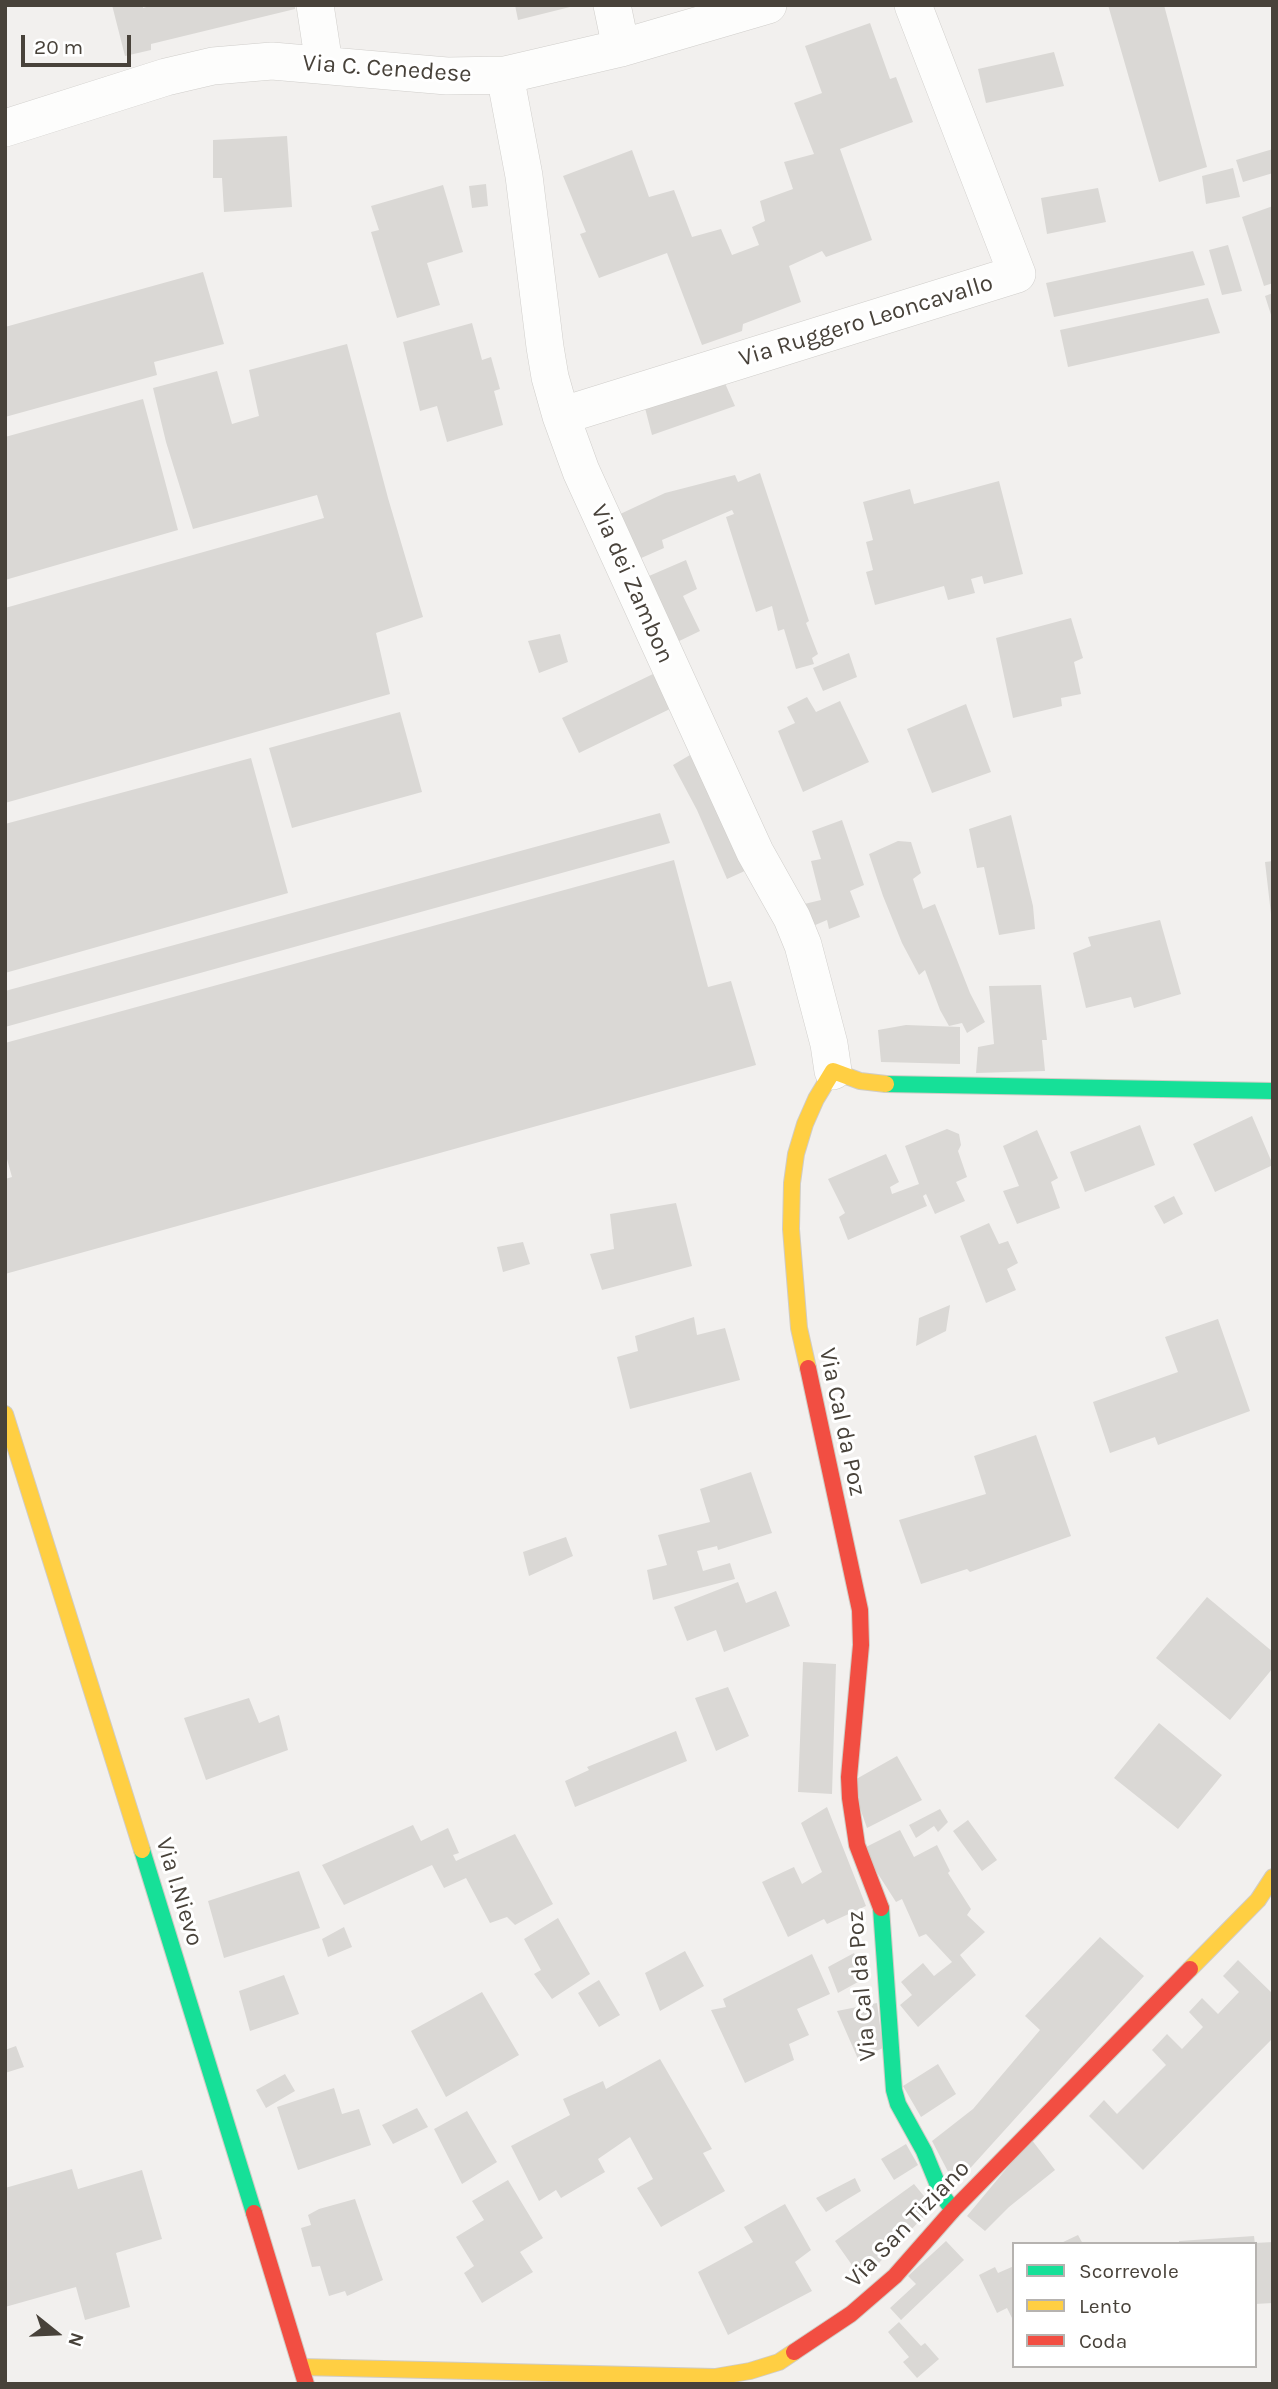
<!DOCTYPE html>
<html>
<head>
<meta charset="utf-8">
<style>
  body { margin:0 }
  #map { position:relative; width:1278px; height:2389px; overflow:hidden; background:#f2f0ee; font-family:Karla,sans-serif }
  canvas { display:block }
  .frame { position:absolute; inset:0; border:7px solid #48423a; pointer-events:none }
  .legend { position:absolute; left:1012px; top:2242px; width:245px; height:126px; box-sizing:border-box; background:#fff; border:2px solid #b6b3b0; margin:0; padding:9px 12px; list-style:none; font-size:21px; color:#48423a }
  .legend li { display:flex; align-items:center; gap:14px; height:35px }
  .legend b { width:35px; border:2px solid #b6b3b0 }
  .north { position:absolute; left:21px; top:2298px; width:70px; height:70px; -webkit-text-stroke:5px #fff; paint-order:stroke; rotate:108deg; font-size:19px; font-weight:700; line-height:28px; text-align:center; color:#48423a }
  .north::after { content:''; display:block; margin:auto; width:24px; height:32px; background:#48423a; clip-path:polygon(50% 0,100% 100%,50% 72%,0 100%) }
  .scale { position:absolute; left:21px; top:35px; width:110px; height:32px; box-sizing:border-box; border:4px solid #48423a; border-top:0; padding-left:9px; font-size:21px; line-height:24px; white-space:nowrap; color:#48423a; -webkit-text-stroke:5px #fff; paint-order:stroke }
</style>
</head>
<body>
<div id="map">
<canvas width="1278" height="2389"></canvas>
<div class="frame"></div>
<ul class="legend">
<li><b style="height:9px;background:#16e098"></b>Scorrevole</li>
<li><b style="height:9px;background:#ffcf43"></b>Lento</li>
<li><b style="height:9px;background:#f24e42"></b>Coda</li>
</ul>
<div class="north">N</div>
<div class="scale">20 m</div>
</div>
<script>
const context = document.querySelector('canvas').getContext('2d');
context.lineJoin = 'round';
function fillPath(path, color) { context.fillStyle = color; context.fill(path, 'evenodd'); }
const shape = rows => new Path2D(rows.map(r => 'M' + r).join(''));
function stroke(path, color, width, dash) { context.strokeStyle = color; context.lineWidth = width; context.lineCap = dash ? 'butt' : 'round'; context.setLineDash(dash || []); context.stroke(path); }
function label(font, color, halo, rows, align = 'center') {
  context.font = font + ' Karla,sans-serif'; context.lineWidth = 6; context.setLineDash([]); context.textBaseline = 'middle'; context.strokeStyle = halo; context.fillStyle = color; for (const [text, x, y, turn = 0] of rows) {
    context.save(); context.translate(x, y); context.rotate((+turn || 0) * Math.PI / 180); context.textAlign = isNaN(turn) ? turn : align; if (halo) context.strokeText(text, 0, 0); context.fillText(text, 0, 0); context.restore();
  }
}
fillPath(shape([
  [112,5,143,5,143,8,153,5,295,5,295,9,151,44,151,50,125,56],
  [515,5,574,5,574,6,518,20],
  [1108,5,1164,5,1207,167,1159,182],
  [870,23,890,79,896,77,913,122,840,149,872,240,826,257,822,251,789,266,801,302,743,324,742,331,702,345,667,253,599,278,580,234,586,232,563,176,632,150,649,197,674,190,692,237,721,229,732,255,759,245,752,227,765,221,760,201,793,189,784,162,814,154,794,103,822,93,805,46],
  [1054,52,1064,86,986,103,978,69],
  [287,136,292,207,224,212,222,178,213,178,213,140],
  [1273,149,1273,173,1243,182,1236,160],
  [1233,168,1240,197,1206,204,1202,176],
  [486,184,488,206,472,208,469,186],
  [443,185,463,252,427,263,440,305,397,318,371,232,379,230,371,206],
  [1098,188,1106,222,1047,234,1041,198],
  [1273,206,1273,283,1264,286,1242,217],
  [1228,245,1242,291,1222,295,1209,250],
  [1193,251,1205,285,1054,317,1046,283],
  [203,272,224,344,154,362,157,375,5,417,5,327],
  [1273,293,1273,318,1272,318,1265,296],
  [1208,298,1220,333,1068,367,1060,330],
  [472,323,482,360,491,357,500,389,494,391,503,425,447,442,437,406,420,411,403,342],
  [347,344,388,498,423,617,376,633,390,694,5,803,5,608,324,518,317,495,193,529,166,442,153,388,217,371,232,424,259,416,249,370],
  [724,381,735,406,652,435,645,408],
  [143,399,178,530,5,580,5,437],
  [760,473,809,621,806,623,818,654,812,658,814,664,796,669,784,629,778,631,772,606,756,612,726,517,734,514,732,510,662,540,664,548,639,559,616,516,665,493,735,475,738,482],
  [999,481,1023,574,984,584,982,576,971,579,975,593,948,600,944,586,875,605,866,572,873,570,866,542,873,540,863,502,910,489,914,504],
  [686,560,697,589,683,596,700,631,673,644,642,579],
  [1071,618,1083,658,1074,662,1081,694,1061,698,1062,706,1013,718,996,638],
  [560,634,568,662,539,673,528,641],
  [849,653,857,677,823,691,813,668],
  [653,674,672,708,579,753,562,718],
  [807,697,816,712,840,701,869,762,803,792,778,731,795,723,787,707],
  [966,704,991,772,932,793,907,729],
  [400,712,422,792,292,828,269,748],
  [690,755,717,800,747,870,727,879,697,810,673,765],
  [251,758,288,893,5,973,5,824],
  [660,813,670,843,5,1027,5,991],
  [1011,815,1033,906,1035,929,999,935,984,867,977,868,969,829],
  [842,820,864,885,850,891,860,917,829,929,827,920,806,929,796,906,821,900,811,861,821,859,812,831],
  [898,841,911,842,921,873,913,879,923,909,935,904,970,993,985,1022,967,1033,962,1023,949,1026,940,1010,925,970,919,975,902,943,883,896,869,854],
  [674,860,708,987,731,981,756,1065,5,1274,5,1179,12,1177,5,1152,5,1043],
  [1273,861,1273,914,1271,914,1265,862],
  [1160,920,1181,994,1134,1008,1131,997,1086,1008,1073,953,1091,946,1088,937],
  [1041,985,1047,1040,1042,1040,1045,1071,976,1073,978,1047,994,1044,989,986],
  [906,1025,960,1027,960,1064,881,1062,878,1030],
  [1252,1116,1273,1165,1215,1192,1193,1144],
  [1140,1125,1155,1165,1085,1192,1070,1152],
  [947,1129,959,1134,961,1145,958,1151,967,1177,956,1182,965,1201,935,1214,926,1194,923,1196,927,1206,848,1240,839,1217,845,1213,828,1179,886,1154,899,1182,890,1187,892,1194,919,1184,905,1146],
  [1037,1130,1058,1178,1051,1182,1060,1208,1017,1224,1003,1191,1019,1186,1003,1146],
  [1174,1196,1183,1214,1164,1224,1154,1206],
  [676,1203,692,1266,602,1290,590,1254,614,1249,610,1214],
  [989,1223,999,1244,1008,1241,1018,1263,1007,1269,1016,1290,986,1303,960,1236],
  [523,1242,530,1264,503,1272,497,1247],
  [950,1305,946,1331,916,1346,919,1318],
  [694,1317,697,1335,725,1328,740,1380,630,1409,617,1357,638,1351,635,1336],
  [1218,1319,1250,1411,1158,1445,1155,1437,1110,1453,1093,1402,1178,1372,1165,1337],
  [1036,1435,1071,1536,970,1572,967,1569,921,1584,899,1520,986,1494,974,1456],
  [751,1472,772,1533,718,1550,717,1546,697,1551,703,1571,730,1563,735,1579,653,1600,647,1570,667,1565,658,1535,710,1522,700,1489],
  [566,1537,573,1556,529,1576,523,1552],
  [738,1582,746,1603,776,1591,790,1626,724,1652,716,1630,687,1641,674,1607],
  [1207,1597,1273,1652,1273,1668,1230,1720,1156,1658],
  [803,1662,836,1664,832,1794,798,1792],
  [728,1687,749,1736,716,1751,695,1698],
  [249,1698,259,1723,279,1715,288,1750,206,1780,184,1718],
  [1159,1723,1222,1775,1178,1829,1114,1778],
  [676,1731,687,1761,575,1807,565,1781,589,1770,587,1767],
  [897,1756,922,1800,867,1828,851,1782],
  [827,1807,866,1906,827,1924,824,1919,788,1937,762,1882,794,1867,802,1884,822,1872,801,1823],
  [940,1809,948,1822,938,1832,934,1826,916,1838,909,1825],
  [968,1820,997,1860,982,1871,953,1831],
  [413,1825,421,1841,448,1828,459,1853,453,1855,456,1861,515,1834,553,1904,515,1925,507,1917,490,1923,466,1878,444,1888,432,1865,344,1905,322,1865],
  [900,1830,914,1857,937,1845,950,1871,948,1873,971,1909,967,1915,985,1932,960,1955,976,1975,918,2027,900,2005,912,1995,901,1982,923,1963,934,1976,952,1962,926,1934,919,1937,902,1899,896,1902,862,1849],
  [299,1871,320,1928,224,1958,208,1901],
  [558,1918,590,1974,552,1999,534,1974,541,1970,524,1939],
  [344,1927,352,1947,328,1957,322,1939],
  [1100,1937,1144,1976,955,2185,932,2141,973,2109,1040,2030,1025,2016],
  [685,1951,704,1986,660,2011,645,1973],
  [854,1953,867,1977,838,1993,828,1967],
  [812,1954,830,1994,797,2009,809,2035,789,2044,794,2060,745,2083,711,2010,726,2007,723,1999],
  [1238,1960,1273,1994,1273,2038,1143,2170,1089,2116,1104,2100,1117,2114,1166,2065,1152,2050,1167,2034,1182,2049,1203,2027,1189,2012,1202,1998,1218,2014,1239,1992,1223,1976],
  [284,1975,299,2014,250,2031,239,1991],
  [599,1980,620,2015,599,2027,578,1993],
  [482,1992,519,2055,446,2097,411,2031],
  [877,2003,883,2048,858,2059,837,2011],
  [16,2046,24,2067,5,2073,5,2050],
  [660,2059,712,2149,703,2153,725,2191,661,2227,637,2188,653,2179,630,2137,598,2159,605,2172,561,2198,556,2190,539,2201,511,2146,570,2115,563,2099,603,2081,606,2089],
  [938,2064,956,2094,921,2117,903,2086],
  [285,2074,295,2091,266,2108,256,2090],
  [334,2088,342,2114,359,2109,371,2145,298,2170,277,2107],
  [417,2108,428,2127,393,2144,382,2125],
  [467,2111,497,2162,462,2184,434,2129],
  [1031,2139,1055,2170,1009,2207,985,2231,967,2216],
  [906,2144,918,2165,894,2180,881,2159],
  [72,2169,78,2189,142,2170,162,2239,116,2253,130,2307,85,2320,76,2287,5,2307,5,2188],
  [855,2178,861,2191,826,2212,816,2198],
  [508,2180,543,2238,520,2252,533,2272,482,2303,464,2273,474,2266,456,2237,484,2220,472,2201],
  [914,2184,933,2207,874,2268,861,2278,835,2241],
  [355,2199,383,2280,347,2296,345,2291,329,2296,320,2266,312,2267,301,2228,311,2225,308,2215,319,2209],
  [785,2204,811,2250,795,2262,812,2291,728,2335,698,2272,753,2242,744,2227],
  [1078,2235,1083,2244,1059,2244],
  [1254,2236,1255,2244,1179,2244,1179,2241],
  [946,2241,964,2260,901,2320,890,2308,916,2284,908,2276],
  [1273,2242,1273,2303,1255,2304,1255,2243],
  [1014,2266,1014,2322,1007,2308,997,2313,979,2275,995,2267,998,2273],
  [899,2322,921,2346,925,2343,939,2359,917,2378,903,2362,909,2357,888,2332]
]), '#dad8d5');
const street = shape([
  [315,5,324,64],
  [612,5,621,48],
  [505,75,524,176,545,347,550,377,561,416,581,471,669,664,755,852,792,918,803,945,829,1044,833,1071],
  [5,128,166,77,213,66,272,61,447,76,505,75,621,48,768,5],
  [561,416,1017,274,913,5]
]);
const fast = shape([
  [886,1084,1273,1091],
  [142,1850,254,2213],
  [881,1908,894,2090,898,2104,924,2151,942,2195,953,2210]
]);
const slow = shape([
  [808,1368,799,1328,791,1229,792,1183,796,1154,805,1124,816,1099,833,1071,860,1081,886,1084],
  [5,1414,142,1850],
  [1190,1969,1258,1900,1273,1877],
  [301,2367,715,2377,750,2371,779,2362,794,2352]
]);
const jam = shape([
  [808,1368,860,1610,861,1645,849,1777,850,1798,857,1845,881,1908],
  [254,2213,306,2384],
  [794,2352,851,2314,895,2276,953,2210,1190,1969]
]);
stroke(street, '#d0cecb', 38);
stroke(fast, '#d0ccc5', 18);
stroke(slow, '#d0ccc5', 18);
stroke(jam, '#d0ccc5', 18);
stroke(street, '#fdfdfc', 37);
stroke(fast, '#16e098', 16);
stroke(slow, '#ffcf43', 16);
stroke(jam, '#f24e42', 16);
label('24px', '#48423a', '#fff', [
  ["Via C. Cenedese",387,69,4],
  ["Via Ruggero Leoncavallo",866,321,-17],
  ["Via dei Zambon",632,584,66],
  ["Via Cal da Poz",842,1422,78],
  ["Via I.Nievo",179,1892,73],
  ["Via Cal da Poz",862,1986,-95],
  ["Via San Tiziano",908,2224,-46]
]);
</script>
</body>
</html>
